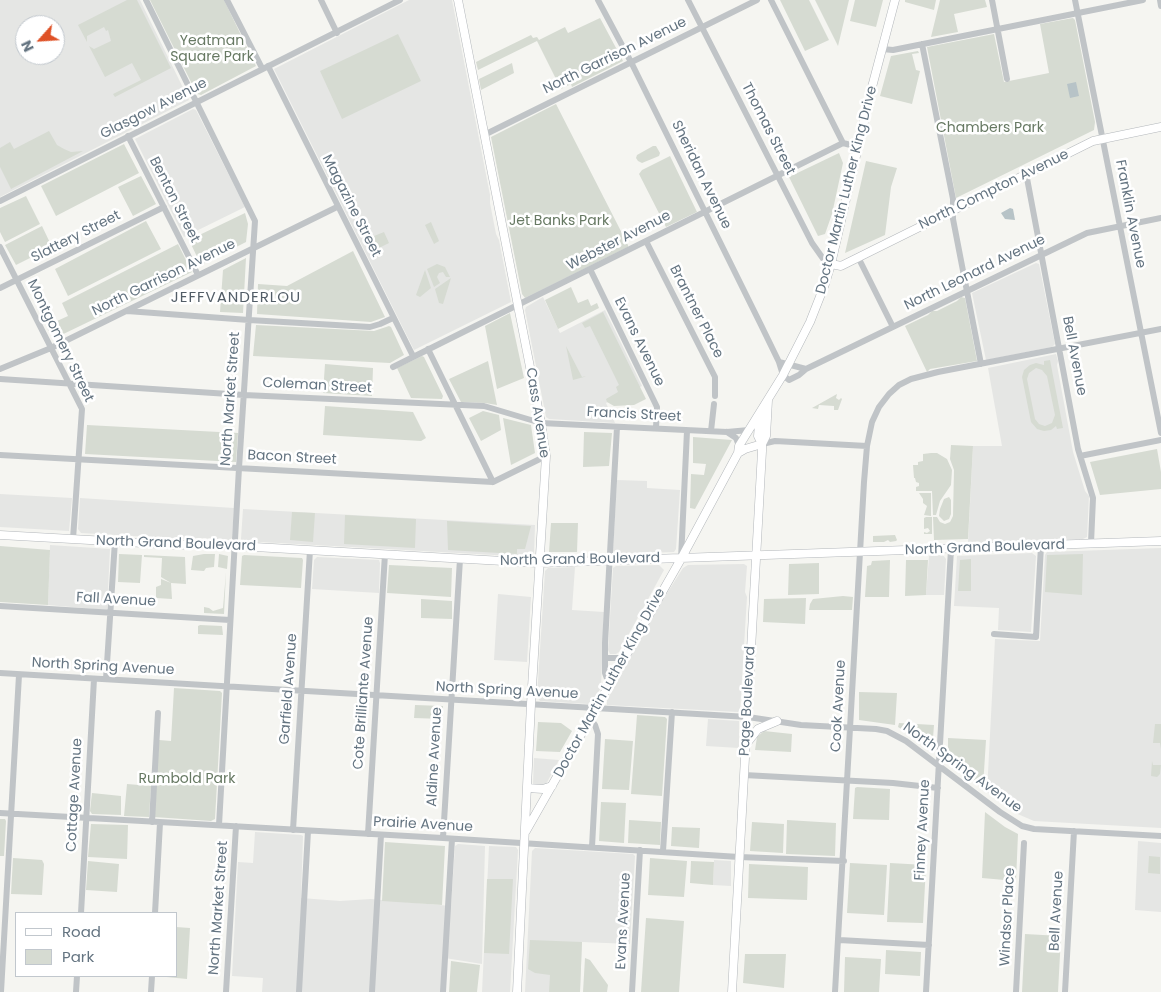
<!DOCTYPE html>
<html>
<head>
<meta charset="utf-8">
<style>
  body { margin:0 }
  #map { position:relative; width:1161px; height:992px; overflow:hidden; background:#f5f5f1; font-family:Poppins,sans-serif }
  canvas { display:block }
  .legend { position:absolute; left:15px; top:912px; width:162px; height:65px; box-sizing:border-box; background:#fff; border:1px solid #c1c7cd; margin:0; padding:6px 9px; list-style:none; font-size:15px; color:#647481 }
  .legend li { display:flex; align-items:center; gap:10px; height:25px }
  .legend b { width:25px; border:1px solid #c1c7cd }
  .north { position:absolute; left:15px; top:15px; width:50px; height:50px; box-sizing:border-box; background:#fff; border:1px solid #c1c7cd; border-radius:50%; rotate:244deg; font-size:14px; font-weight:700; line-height:20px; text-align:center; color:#647481 }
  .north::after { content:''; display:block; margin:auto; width:18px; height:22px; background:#df5126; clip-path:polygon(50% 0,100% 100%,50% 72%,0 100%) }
</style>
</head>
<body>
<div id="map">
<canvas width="1161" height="992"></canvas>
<ul class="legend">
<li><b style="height:6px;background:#fff"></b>Road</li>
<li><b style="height:14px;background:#d6dbd2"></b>Park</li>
</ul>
<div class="north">N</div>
</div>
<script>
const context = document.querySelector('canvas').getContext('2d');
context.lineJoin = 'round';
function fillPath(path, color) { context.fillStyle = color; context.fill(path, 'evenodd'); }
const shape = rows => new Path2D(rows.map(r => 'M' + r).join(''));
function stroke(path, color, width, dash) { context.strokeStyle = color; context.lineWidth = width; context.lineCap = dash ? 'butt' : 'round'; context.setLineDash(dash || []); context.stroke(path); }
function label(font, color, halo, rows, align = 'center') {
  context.font = font + ' Poppins,sans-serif'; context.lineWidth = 5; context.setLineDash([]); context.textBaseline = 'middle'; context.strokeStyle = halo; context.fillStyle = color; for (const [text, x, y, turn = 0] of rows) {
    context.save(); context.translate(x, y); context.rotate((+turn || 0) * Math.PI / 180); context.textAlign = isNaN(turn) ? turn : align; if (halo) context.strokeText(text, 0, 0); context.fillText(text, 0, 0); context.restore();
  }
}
fillPath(shape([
  [0,0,140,0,189,100,0,197],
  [25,25,55,25,55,55,25,55],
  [409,0,452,0,490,195,490,203,496,234,499,240,511,302,414,350,274,69],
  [193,109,196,110,245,207,184,237,135,139],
  [1036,263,1039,264,1055,344,1052,347,986,360,972,293],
  [543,297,560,333,605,310,642,386,606,403,615,423,549,419,546,417,525,310,526,307],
  [1056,354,1058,361,1057,365,1073,452,1085,491,1089,496,1087,537,1083,539,968,543,973,446,1002,446,988,368],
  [617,480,647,481,647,488,680,490,676,549,674,552,615,554,613,550],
  [0,494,72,498,69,531,0,527],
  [80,498,234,508,232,538,229,540,199,538,187,539,81,533,78,529],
  [243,509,535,525,534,555,530,557,243,541,241,539],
  [50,545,110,549,107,610,48,605],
  [1161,548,1161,828,1034,821,1013,812,987,792,995,639,1040,641,1045,555,1047,552],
  [1032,553,1036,556,1031,632,998,630,999,608,954,606,957,556],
  [943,555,946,559,944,595,926,595,929,556],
  [317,557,379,560,380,563,379,593,312,589,314,560],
  [744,564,747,566,745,592,747,597,740,711,738,712,607,705,607,700,657,609,683,568,688,565],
  [616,566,659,565,664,570,619,652,616,654,610,654,608,650,613,568],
  [575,567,572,610,604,612,601,688,591,702,588,704,540,701,537,697,545,571,548,568],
  [498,594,531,597,527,662,494,660],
  [708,719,739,721,739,748,706,746],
  [534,758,559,760,545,786,533,784],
  [255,832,301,835,303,836,301,898,340,901,371,899,451,906,455,846,458,844,485,846,482,964,445,958,443,992,262,992,263,978,232,976,238,862,253,863],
  [1138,841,1161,843,1161,912,1135,910],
  [489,846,516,847,518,850,510,992,482,992],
  [535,848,633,854,635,856,630,944,582,942,580,992,525,992,532,851],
  [714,860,731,861,731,886,713,885]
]), '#e5e6e4');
fillPath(shape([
  [127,0,137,0,171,68,115,97,113,94,141,80,132,63,105,77,89,46,94,49,111,41,108,30,106,31,104,27,87,36,87,42,78,25],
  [150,0,224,0,256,66,201,95,197,94],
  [780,0,809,0,829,40,805,51],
  [815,0,849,0,838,46],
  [855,0,883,0,876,27,850,21],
  [905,0,936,0,934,10,905,2],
  [940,0,985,0,987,7,954,14,958,32,931,37],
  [600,18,623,61,572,87,571,84,561,89,537,41,478,70,476,62,531,35,533,38,537,37,539,40,565,27,568,33],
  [1073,18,1075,20,1095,122,1094,130,956,198,927,47,994,34,1004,82,1049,73,1040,24],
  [398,34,421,81,342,119,320,71],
  [918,51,919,53,912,54,916,70,920,71,912,104,880,96,891,56],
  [512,63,514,73,481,90,479,79],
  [556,104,628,245,628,247,525,298,522,294,491,137],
  [49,131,57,145,64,149,71,152,83,151,11,189,0,167,0,148,10,142,14,149],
  [124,144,139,173,56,216,41,186],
  [653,146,656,146,660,153,659,156,642,163,638,161,636,158,637,155],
  [839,153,843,163,832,214,825,234,818,236,789,177],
  [670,156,697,212,666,227,639,174,642,170],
  [866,161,897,168,891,187,885,235,845,253],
  [141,176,156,204,133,216,118,187],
  [26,196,40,224,5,242,0,232,0,208],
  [245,213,248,224,246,242,201,265,189,240],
  [146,221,161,249,68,296,55,269],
  [431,222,439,241,434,244,425,225],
  [42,226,52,247,16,265,5,245],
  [384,232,389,243,375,250,369,238],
  [178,244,192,272,53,339,46,326,68,316,62,303],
  [353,251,385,317,371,322,257,314,258,284,287,286],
  [246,258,243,313,220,312,223,270],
  [437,264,445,267,450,277,446,277,443,272,439,273,437,277,440,283,434,287,427,269],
  [425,270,431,288,420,297,416,295],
  [451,278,443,304,439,303,435,289],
  [571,287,578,303,588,299,591,306,597,303,599,308,558,329,545,300],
  [961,297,965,298,977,361,930,369,927,372,905,326,928,315,932,311,937,311,957,301],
  [603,312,646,399,634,405,614,406,607,402,606,399,618,392,616,387,619,385,590,326,585,328,582,323],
  [510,313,524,378,497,389,485,326],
  [256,325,374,331,389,326,391,327,404,355,390,363,253,356],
  [566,346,582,377,586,376,584,377,573,380],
  [422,356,424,357,443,396,442,399,411,398,397,368],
  [1050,360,1063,428,1057,429,1056,426,1051,430,1044,431,1037,429,1031,422,1022,377,1024,370,1030,365,1036,363,1044,365,1044,361],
  [1036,368,1042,370,1047,376,1055,415,1052,423,1045,426,1039,424,1035,419,1027,379,1029,373],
  [488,361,497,405,485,403,461,402,449,379],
  [325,364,373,368,372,396,323,393],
  [837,394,836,398,839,400,841,398,842,399,838,410,834,410,834,406,819,405,818,409,812,408],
  [325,406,413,412,426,438,421,441,323,435],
  [483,411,499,415,501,430,481,441,469,418],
  [503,418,531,425,535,453,511,465],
  [87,425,238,433,236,462,85,454],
  [584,432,612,433,609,466,583,467],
  [693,437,732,440,695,509,690,508,691,474,704,475,706,464,693,463],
  [951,445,973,446,968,539,934,540,933,517,937,517,940,522,945,524,950,522,953,516,954,470,950,459],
  [1157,449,1161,472,1161,489,1100,495,1090,462],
  [931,453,937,453,947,459,952,470,951,485,940,501,936,515,933,515,932,491,916,491,916,487,919,486,919,483,916,482,915,478,914,478,913,465,918,465,918,462,923,461,923,454],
  [919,493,931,493,931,516,924,515,927,506,923,503,923,499],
  [949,497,951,500,951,514,949,519,944,521,939,516,940,509,944,499],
  [292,512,315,513,313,542,290,540],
  [345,515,416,519,415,548,344,544],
  [926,517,932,517,932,534,924,534,924,532,927,533,930,531,928,528,924,529,924,518],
  [447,521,531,526,525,549,517,549,517,554,448,550],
  [551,523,578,523,577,552,549,552],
  [895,535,897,540,896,541,890,542,888,540,884,542,873,542,873,536],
  [0,546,50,550,48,605,0,602],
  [119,554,142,555,140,583,118,582],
  [204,554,215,554,214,567,206,568,204,571,191,570,193,556],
  [219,554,228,556,227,569,218,567],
  [1083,554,1082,595,1045,592,1047,555],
  [144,555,185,557,186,584,171,583,172,599,156,598,156,587,161,585,161,579,171,583,161,577,162,558,144,557],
  [244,555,302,558,303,560,301,588,240,585,242,556],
  [971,559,971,591,958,591,960,560],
  [890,560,889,597,865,597,867,566,871,565,872,561],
  [906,560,928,560,926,595,905,596],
  [819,563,819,594,788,595,789,564],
  [389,565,452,568,451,597,387,593],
  [226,572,224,614,204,613,204,607,209,608,213,611,223,608],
  [843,596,853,597,852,610,809,610,810,604,813,599],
  [806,598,805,624,763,622,764,599],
  [421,599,452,601,452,619,421,618],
  [200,625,222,626,223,635,198,634,198,626],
  [174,688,220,691,222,693,215,819,211,821,154,817,159,740,171,741],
  [859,692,897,693,895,725,859,720],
  [415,705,443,706,443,719,414,718],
  [637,715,665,717,667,719,662,796,631,794],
  [538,722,561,723,572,731,560,752,536,751],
  [899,723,934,725,933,738,929,740,918,739,898,727],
  [1155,724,1161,724,1161,749,1160,743,1153,743],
  [764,731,792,734,791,752,755,750,757,737],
  [948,738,986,740,983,787,948,761],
  [605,739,633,741,629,790,602,789],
  [1152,761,1153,765,1161,765,1160,774,1157,777,1151,776],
  [127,784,151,786,149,817,124,816],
  [857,787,890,789,889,820,853,819,855,788],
  [92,793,121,796,121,815,92,814,90,811],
  [601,802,626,803,624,843,599,841],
  [985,812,1005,827,1018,834,1016,881,982,878],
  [0,819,5,819,6,821,4,856,0,856],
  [629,820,661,822,660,845,628,843],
  [787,820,836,823,835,856,786,854],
  [752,822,784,824,783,853,750,851],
  [91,824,128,825,127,859,88,857],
  [672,827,700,828,699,848,671,846],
  [385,842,445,846,442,905,382,901],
  [1149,856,1160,857,1160,874,1148,873],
  [13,858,42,860,44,864,42,895,11,894],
  [650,858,687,861,684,897,648,895],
  [88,861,119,864,117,892,86,890],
  [691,861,714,862,713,885,690,883],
  [850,863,887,865,884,915,847,913],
  [890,863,926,865,923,923,887,922],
  [749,864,808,867,807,900,748,898],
  [487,879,513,879,509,954,484,953],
  [646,918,684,921,679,992,641,992],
  [176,927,190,928,187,979,156,976,176,976],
  [1025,934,1061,936,1058,992,1022,992],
  [530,940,582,942,580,992,549,992,550,975,535,973,528,969],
  [886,950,921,952,920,976,885,974],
  [745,954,786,954,784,988,743,983],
  [845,957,881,959,879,992,844,992],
  [585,958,590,960,608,985,607,992,583,992],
  [451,961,480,965,477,992,449,992]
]), '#d6dbd2');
fillPath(shape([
  [1076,82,1079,96,1070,98,1067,84],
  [1010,208,1013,209,1015,220,1005,219,1001,213]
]), '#b7c3c7');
const major = shape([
  [458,0,541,423,546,456,531,704,517,992],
  [831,264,841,266,1093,141,1161,127],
  [762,444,766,436,768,400],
  [738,453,745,449,762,444],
  [0,535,179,545,201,544,539,563,1161,541],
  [747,743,758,729,777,721],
  [527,788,543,789,552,786],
  [526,831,681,559,738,453,739,446,783,375,810,322,825,284,831,264,872,87,895,0],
  [732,992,762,451,762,444,758,436,760,413]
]);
stroke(major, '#b3b7bb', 9);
stroke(shape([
  [146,0,255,221,239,468,219,825],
  [227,0,262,68],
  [321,0,337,33],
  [598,0,631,62,761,325,779,362,783,375,789,380,799,375,806,369,1087,233,1161,218],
  [688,0,812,243,824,260,831,264],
  [771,0,843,143],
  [992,0,1007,79],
  [1075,0,1161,433],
  [1160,0,1161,6],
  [922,44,953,199,953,219,981,364],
  [882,49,893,50,1143,0],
  [268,66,413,356],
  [484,135,757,0],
  [128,136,198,275],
  [1026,173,1078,449,1093,498,1091,543],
  [0,201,400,0],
  [646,241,715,377,715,396],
  [0,247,82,409,73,539],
  [858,257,893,327],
  [590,269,657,407,656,428],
  [0,288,164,207],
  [127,311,249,320,370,327,380,324,393,318],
  [428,349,493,482],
  [779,362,806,369],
  [393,367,843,143,858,147],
  [0,369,51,348,337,207],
  [0,379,244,395,484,406,541,423,727,432,749,430],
  [711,431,714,404],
  [727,432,736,438,739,446],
  [762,444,775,441,867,446],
  [0,455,493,482,546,456],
  [1080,456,1161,440],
  [681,559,687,431],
  [0,606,230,620],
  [994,634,1036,637,1041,546],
  [605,658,624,658],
  [0,673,748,717,801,725,876,729,887,731,906,741,1000,812,1022,826,1034,829,1161,836],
  [106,679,115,541],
  [609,684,605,673,605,643,617,427],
  [590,718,595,725,598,734,592,847],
  [744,775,893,783,938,788],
  [0,813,443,838,739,857,844,861],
  [152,822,158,713],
  [293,830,310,550],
  [368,834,385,554],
  [443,838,460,559],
  [663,851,672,712],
  [81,913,94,679],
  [155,913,160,823],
  [839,940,929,945],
  [1,992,19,675],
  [76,992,77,976],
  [151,992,152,976],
  [226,992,236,826],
  [299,992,308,831],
  [372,992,381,835],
  [443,992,452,839],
  [632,992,640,850],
  [835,992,864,482,867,446,872,422,879,407,889,394,899,385,911,379,938,372,1161,329],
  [926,992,951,549],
  [1016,992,1024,843],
  [1065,992,1074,831]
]), '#c0c4c7', 6);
stroke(major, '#fff', 8);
label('14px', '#677963', '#fff', [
  ["Yeatman",212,41],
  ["Square Park",212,57],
  ["Chambers Park",990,128],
  ["Jet Banks Park",559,221],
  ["Rumbold Park",187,779]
]);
label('14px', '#647481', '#fff', [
  ["North Garrison Avenue",615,56,-26],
  ["Glasgow Avenue",154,109,-27],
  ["Thomas Street",768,129,63],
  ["Sheridan Avenue",701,175,64],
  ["Doctor Martin Luther King Drive",847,190,-76],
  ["North Compton Avenue",994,190,-26],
  ["Benton Street",174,200,63],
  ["Magazine Street",351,206,63],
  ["Franklin Avenue",1130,214,79],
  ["Slattery Street",76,237,-27],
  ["Webster Avenue",619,241,-27],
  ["North Leonard Avenue",975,273,-26],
  ["North Garrison Avenue",164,278,-26],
  ["Brantner Place",696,312,63],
  ["Montgomery Street",60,341,64],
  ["Evans Avenue",639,342,64],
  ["Bell Avenue",1074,356,79],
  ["Coleman Street",317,386,3],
  ["North Market Street",231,399,-86],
  ["Cass Avenue",537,413,81],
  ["Francis Street",634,415,3],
  ["Bacon Street",292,458,3],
  ["North Grand Boulevard",176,544,2],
  ["North Grand Boulevard",985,548,-2],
  ["North Grand Boulevard",580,560,-1],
  ["Fall Avenue",116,600,3],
  ["North Spring Avenue",103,667,3],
  ["Doctor Martin Luther King Drive",610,683,-61],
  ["Garfield Avenue",289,689,-86],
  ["North Spring Avenue",507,691,3],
  ["Cote Brilliante Avenue",364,693,-86],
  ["Page Boulevard",748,701,-87],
  ["Cook Avenue",839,706,-87],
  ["Aldine Avenue",435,757,-87],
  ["North Spring Avenue",962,768,36],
  ["Cottage Avenue",75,795,-87],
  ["Prairie Avenue",423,825,3],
  ["Finney Avenue",923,830,-87],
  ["North Market Street",219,908,-86],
  ["Bell Avenue",1057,911,-87],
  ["Windsor Place",1008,917,-87],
  ["Evans Avenue",624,921,-87]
]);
context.letterSpacing = '1px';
label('15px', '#525d67', '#fff', [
  ["JEFFVANDERLOU",236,298]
]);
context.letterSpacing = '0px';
</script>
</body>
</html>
